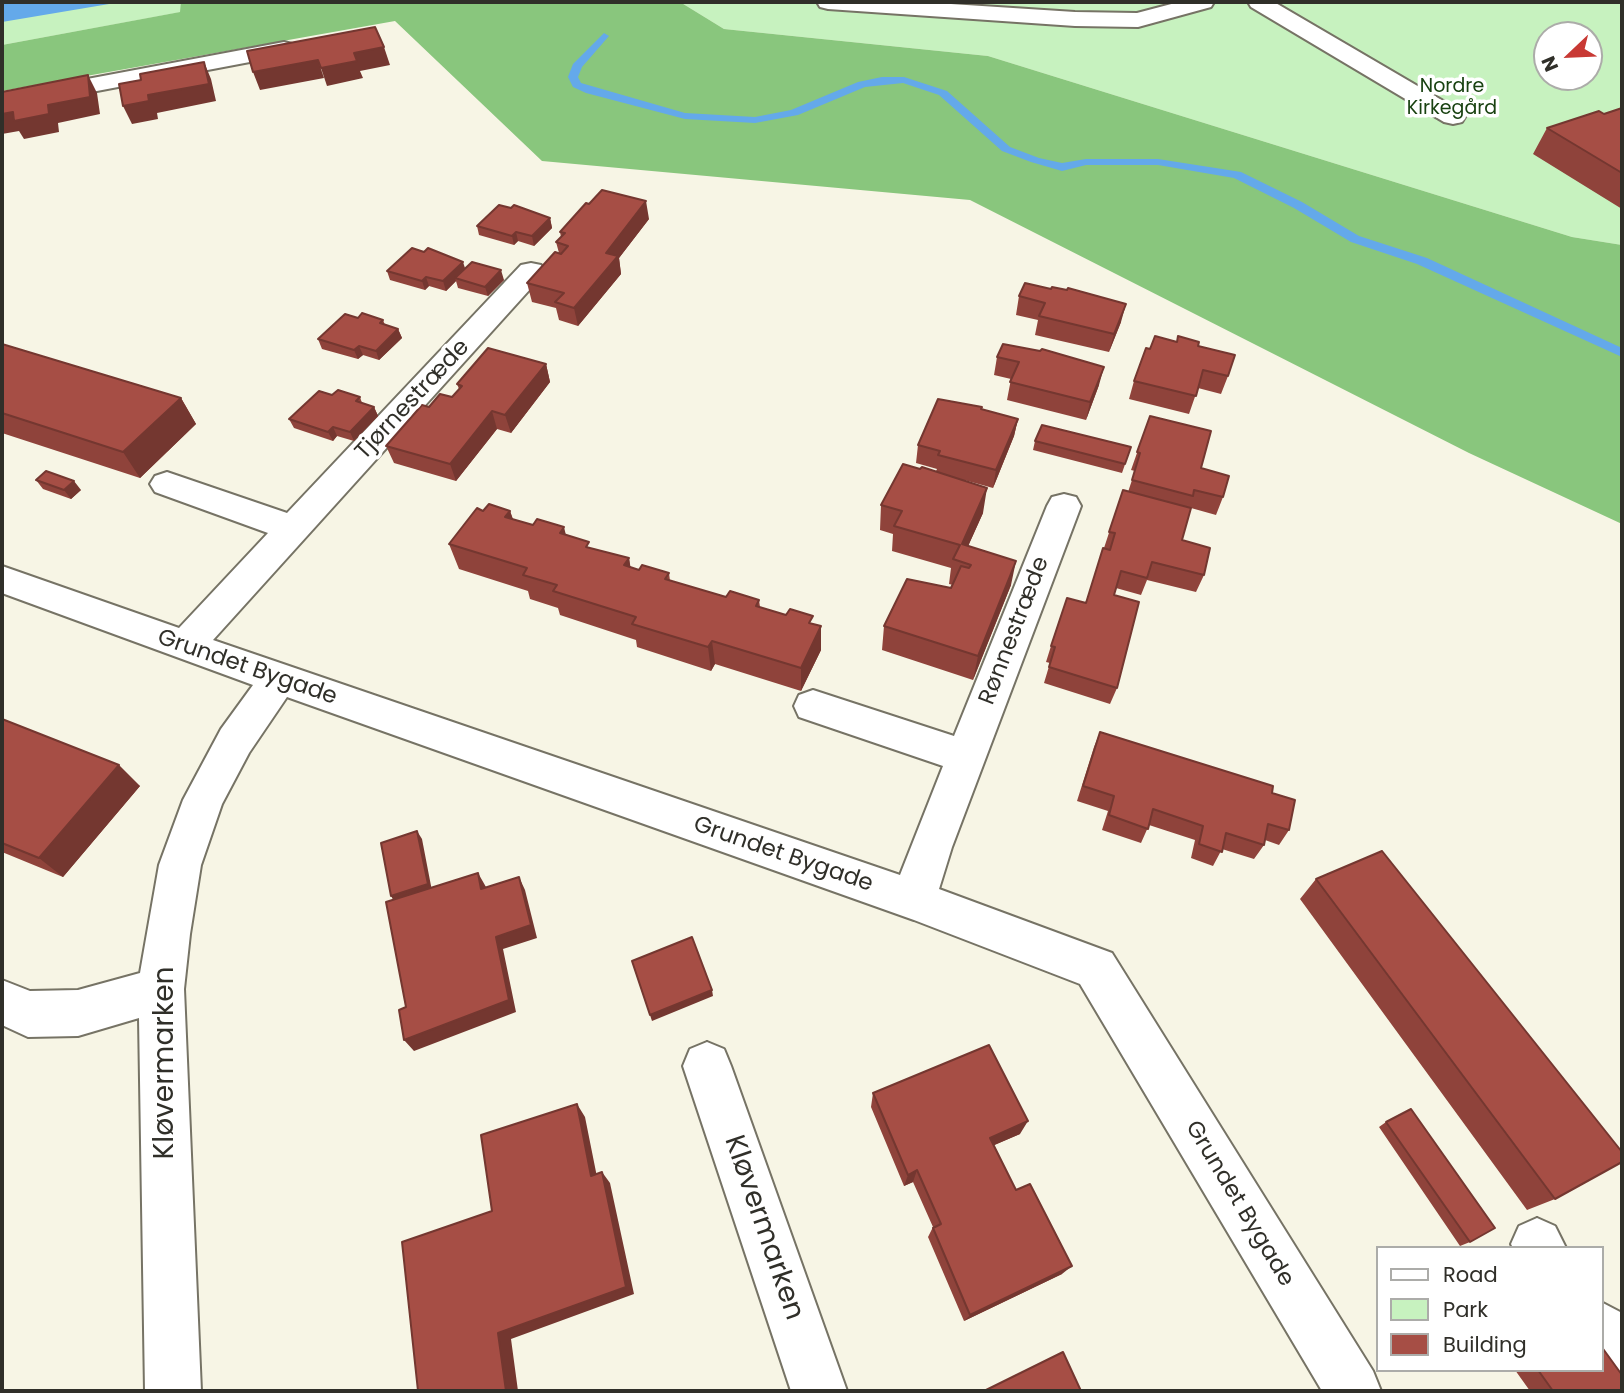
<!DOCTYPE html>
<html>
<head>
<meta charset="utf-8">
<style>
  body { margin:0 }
  #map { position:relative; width:1624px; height:1393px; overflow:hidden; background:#f7f5e5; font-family:Poppins,sans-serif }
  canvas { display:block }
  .frame { position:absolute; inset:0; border:4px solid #302f29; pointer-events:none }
  .legend { position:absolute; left:1376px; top:1246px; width:228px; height:126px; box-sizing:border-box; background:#fff; border:2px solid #acaca9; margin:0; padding:9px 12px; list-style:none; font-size:21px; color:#302f29 }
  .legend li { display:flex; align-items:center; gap:14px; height:35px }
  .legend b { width:35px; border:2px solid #acaca9 }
  .north { position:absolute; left:1533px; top:21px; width:70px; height:70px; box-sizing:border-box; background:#fff; border:2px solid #acaca9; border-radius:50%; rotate:247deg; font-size:19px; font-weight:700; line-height:28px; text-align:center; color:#302f29 }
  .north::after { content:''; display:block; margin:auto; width:24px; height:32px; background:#c83934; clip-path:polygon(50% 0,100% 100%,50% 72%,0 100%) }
</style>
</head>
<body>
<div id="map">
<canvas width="1624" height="1393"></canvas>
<div class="frame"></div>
<ul class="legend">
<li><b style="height:9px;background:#fff"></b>Road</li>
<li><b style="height:19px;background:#c7f2bf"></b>Park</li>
<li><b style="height:19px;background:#a64e45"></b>Building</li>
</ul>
<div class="north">N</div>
</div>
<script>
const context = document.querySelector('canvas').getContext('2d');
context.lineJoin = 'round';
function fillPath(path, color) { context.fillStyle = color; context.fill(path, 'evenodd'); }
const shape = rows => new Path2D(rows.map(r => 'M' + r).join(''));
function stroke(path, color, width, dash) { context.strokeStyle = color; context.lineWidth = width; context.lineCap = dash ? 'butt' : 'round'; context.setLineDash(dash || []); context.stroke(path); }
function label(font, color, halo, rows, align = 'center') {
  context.font = font + ' Poppins,sans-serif'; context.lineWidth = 7; context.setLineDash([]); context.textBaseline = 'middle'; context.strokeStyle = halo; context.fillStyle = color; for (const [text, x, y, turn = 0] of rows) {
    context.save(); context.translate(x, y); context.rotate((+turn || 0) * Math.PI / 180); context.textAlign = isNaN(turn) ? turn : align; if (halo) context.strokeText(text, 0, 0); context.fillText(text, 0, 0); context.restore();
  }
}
fillPath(shape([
  [2,2,181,2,181,12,2,45],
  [680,2,1622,2,1622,245,1572,237,988,56,724,29],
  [1547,35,1589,35,1589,77,1547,77]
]), '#c7f2bf');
fillPath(shape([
  [181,2,680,2,724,29,988,56,1572,237,1622,245,1622,524,1469,453,970,200,542,161,395,21,2,91,2,45,180,12]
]), '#89c67d');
fillPath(shape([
  [2,2,121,2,2,22]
]), '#64a9ea');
fillPath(shape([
  [604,33,609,36,582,67,578,77,581,83,685,113,755,117,791,110,858,82,882,77,904,77,947,91,1010,147,1039,158,1062,163,1086,159,1158,159,1241,172,1302,202,1359,236,1427,258,1622,348,1622,357,1417,264,1351,242,1294,208,1234,178,1158,165,1086,165,1062,171,1031,162,1002,151,939,95,903,83,865,87,798,115,755,123,685,119,586,93,573,87,568,77,573,64,604,33]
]), '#64a9ea');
const minor = shape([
  [817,2,920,2,1075,12,1137,13,1179,2,1214,2,1211,7,1138,27,1075,26,828,9,820,7,817,2],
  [1248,2,1274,2,1462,112,1465,117,1462,122,1453,124,1444,122,1251,7,1248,2],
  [284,42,292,44,295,49,292,54,2,109,2,95,284,42],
  [531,263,541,265,545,271,541,277,213,640,900,875,943,766,799,717,794,706,799,695,813,690,954,736,1047,506,1052,497,1064,494,1076,497,1081,506,952,847,939,889,1112,953,1373,1371,1381,1391,1322,1391,1080,984,914,920,287,697,249,753,222,804,201,865,190,934,184,989,201,1391,145,1391,139,1018,78,1036,28,1037,2,1025,2,980,30,991,78,990,140,973,159,865,183,800,221,729,253,685,2,593,2,566,179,628,268,533,155,492,150,484,155,476,167,472,287,513,521,265,531,263],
  [707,1042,724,1049,731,1066,847,1391,791,1391,683,1066,690,1049,707,1042],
  [1537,1218,1555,1226,1566,1248,1513,1248,1511,1244,1519,1226,1537,1218],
  [1601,1302,1622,1313,1622,1384,1603,1376,1598,1370,1601,1370,1601,1302]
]);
stroke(minor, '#767365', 4);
fillPath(minor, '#fff');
fillPath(shape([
  [1622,108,1622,209,1533,154,1547,128,1604,114],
  [550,218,552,228,534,246,518,241,514,245,479,235,477,226],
  [649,219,619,258,621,274,578,326,559,320,556,308,532,302,527,283,559,253,556,242,561,237,560,232],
  [465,268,504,280,488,296,458,288,456,281,446,291,429,286,425,290,390,280,387,271],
  [1051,289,1067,290,1121,322,1109,352,1035,335,1038,320,1016,315,1019,296],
  [358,318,383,320,385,325,398,329,402,338,379,360,363,355,358,359,322,349,318,339],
  [2,344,181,398,196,424,140,478,2,433],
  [1003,344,1099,385,1086,420,1007,400,1011,379,994,375,997,357],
  [1198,346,1228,376,1221,394,1198,388,1189,414,1129,399,1134,381,1150,349],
  [546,364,550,382,511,433,497,429,456,481,394,463,386,446,429,407,452,397,459,389,457,384],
  [332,395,360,397,362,403,374,407,378,416,354,441,337,436,333,441,294,428,289,419],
  [982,410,1018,419,1014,436,993,488,964,480,983,513,968,546,1011,585,973,680,882,650,884,626,951,588,953,585,949,584,951,568,892,551,893,534,880,530,881,505,936,471,937,469,916,463,918,445],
  [1150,416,1201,468,1223,497,1216,515,1191,508,1182,540,1204,575,1196,592,1147,580,1141,595,1116,588,1114,595,1117,688,1110,704,1044,683,1050,663,1046,662,1051,646,1086,603,1123,490,1128,492,1135,471,1131,470],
  [1035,441,1131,447,1122,473,1033,450],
  [36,480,81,490,71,499,43,489],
  [483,511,510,511,513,519,566,535,590,548,629,558,630,567,639,570,669,573,670,581,726,597,759,600,760,607,813,624,821,650,801,691,715,664,711,671,637,647,636,640,560,615,558,608,530,599,528,591,459,569,449,544],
  [2,719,140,786,63,877,2,852],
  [1100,732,1272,793,1289,830,1279,845,1265,840,1264,845,1254,859,1222,849,1213,866,1191,858,1195,840,1149,825,1141,843,1102,830,1108,811,1077,801,1094,747],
  [1316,879,1555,1199,1527,1210,1300,899],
  [873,1093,1020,1134,994,1145,1016,1190,1062,1274,964,1321,928,1237,933,1227,913,1182,904,1186,871,1107],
  [1386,1122,1470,1242,1460,1246,1379,1127],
  [1515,1370,1601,1370,1622,1391,1530,1391]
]), '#8f433b');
fillPath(shape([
  [384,47,390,65,360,71,363,78,327,86,321,68,354,53],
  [318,60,324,78,260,90,253,72],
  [204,62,211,79,216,101,157,113,158,119,132,124,123,106,148,95],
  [88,75,97,93,100,114,58,123,59,132,24,139,19,131,2,134,2,114],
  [646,201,649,219,619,258,621,274,578,326,574,308,606,253],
  [550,218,552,228,534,246,532,236],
  [516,232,518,241,514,245,512,236],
  [463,262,466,271,455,278,456,281,446,291,443,281],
  [501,270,504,280,488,296,485,287],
  [426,277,429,286,425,290,422,281],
  [1126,304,1121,322,1109,352,1114,334],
  [398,329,402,338,379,360,376,351],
  [359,346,363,355,358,359,354,350],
  [546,364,550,382,511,433,505,415],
  [1104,367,1099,385,1086,420,1090,402],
  [181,398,196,424,140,478,123,452],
  [374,407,378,416,354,441,350,432],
  [492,411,497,429,456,481,450,464],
  [1018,419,1014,436,993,488,996,470],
  [333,427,337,436,333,441,328,432],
  [74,481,81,490,71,499,64,490],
  [987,488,983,513,961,562,962,544],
  [510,511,518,535,505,517],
  [564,527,570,552,560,533],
  [629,558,633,582,624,565],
  [1016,561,1011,585,973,680,978,656],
  [821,626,821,650,801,691,801,668],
  [712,641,715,664,711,671,708,647],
  [119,765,140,786,63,877,39,858],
  [417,831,422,839,432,891,395,903,391,896],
  [478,873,486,887,489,902,481,889],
  [519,877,525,890,537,938,503,949,516,1012,414,1051,404,1040,496,937],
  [712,990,713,996,652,1021,650,1015],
  [577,1104,585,1117,599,1187,591,1176],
  [1028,1121,1020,1134,983,1150,990,1138],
  [917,1170,913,1182,904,1186,908,1175],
  [602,1172,610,1183,634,1294,511,1339,518,1391,506,1391,498,1333],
  [1072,1266,1062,1274,964,1321,970,1315]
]), '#743730');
const building = shape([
  [375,27,384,47,354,53,357,61,321,68,318,60,253,72,247,51,375,27],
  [204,62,209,84,148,95,149,101,123,106,119,84,141,80,140,74,204,62],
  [88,75,90,97,48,105,49,114,14,121,13,112,2,114,2,92,88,75],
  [1622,108,1622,173,1547,128,1599,111,1604,114,1622,108],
  [602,190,646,201,606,253,618,256,574,308,555,302,564,293,527,283,555,252,561,254,568,246,556,242,565,233,560,232,586,203,589,204,602,190],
  [499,205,511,208,514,205,550,218,532,236,516,232,512,236,477,226,499,205],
  [412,248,424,252,428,248,463,262,443,281,426,277,422,281,387,271,412,248],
  [472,262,501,270,485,287,455,278,472,262],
  [1025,283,1051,289,1052,287,1067,290,1068,288,1126,304,1114,334,1039,316,1045,303,1019,296,1025,283],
  [362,313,383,320,380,323,398,329,376,351,359,346,354,350,318,339,345,314,358,318,362,313],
  [1155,336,1177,342,1178,336,1199,342,1198,346,1235,355,1228,376,1203,370,1196,396,1134,381,1146,348,1150,349,1155,336],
  [2,344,181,398,123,452,2,413,2,344],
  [1003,344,1040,351,1042,349,1104,367,1090,402,1010,382,1019,362,997,357,1003,344],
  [488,348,546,364,505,415,492,411,450,464,386,446,422,405,429,407,440,394,452,397,462,386,457,384,488,348],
  [338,390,360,397,356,401,374,407,350,432,333,427,328,432,289,419,319,391,332,395,338,390],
  [938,399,982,407,981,409,1018,419,996,470,938,455,940,451,918,445,938,399],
  [1150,416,1211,431,1201,468,1229,476,1223,497,1194,490,1193,496,1132,480,1140,453,1137,452,1150,416],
  [1042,425,1131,447,1125,464,1035,441,1042,425],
  [903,464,920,469,922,467,987,488,962,544,1016,561,978,656,884,626,907,579,951,588,961,566,969,568,971,565,953,559,960,545,894,526,902,511,881,505,903,464],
  [46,471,74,481,64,490,36,480,46,471],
  [1123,490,1191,508,1182,540,1210,548,1204,575,1152,562,1147,578,1121,571,1114,595,1139,602,1117,688,1049,667,1055,647,1051,646,1067,598,1086,603,1103,548,1110,550,1115,533,1109,532,1123,490],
  [489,504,510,511,505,517,533,525,537,519,564,527,560,533,589,542,586,547,629,558,624,565,639,570,642,565,669,573,665,579,726,597,730,591,759,600,756,606,786,615,790,609,813,616,809,623,821,626,801,668,712,641,708,647,632,624,636,617,553,591,557,585,523,575,527,568,449,544,477,508,483,511,489,504],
  [2,719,119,765,39,858,2,843,2,719],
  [1100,732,1273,786,1272,793,1295,800,1289,830,1268,824,1264,845,1226,833,1222,852,1199,844,1203,826,1153,809,1148,829,1109,815,1114,796,1083,786,1100,732],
  [417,831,428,884,391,896,381,843,417,831],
  [1382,851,1622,1152,1622,1162,1555,1199,1316,879,1382,851],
  [478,873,481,889,519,877,531,925,496,937,509,1000,404,1040,399,1010,406,1007,386,902,478,873],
  [692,937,712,990,650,1015,632,961,692,937],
  [989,1045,1028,1121,990,1138,1016,1190,1030,1184,1072,1266,970,1315,933,1228,941,1224,917,1170,908,1175,873,1093,989,1045],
  [577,1104,591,1176,602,1172,626,1287,498,1333,506,1391,418,1391,402,1242,492,1211,481,1135,577,1104],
  [1411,1109,1495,1228,1470,1242,1386,1122,1411,1109],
  [1601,1346,1622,1375,1622,1391,1553,1391,1538,1370,1601,1370,1601,1346],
  [1063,1352,1081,1391,984,1391,1063,1352]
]);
fillPath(building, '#a64e45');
stroke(building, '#743730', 2);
label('19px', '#194211', '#fff', [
  ["Nordre",1452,87],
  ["Kirkegård",1452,109]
]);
label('23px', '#302f29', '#fff', [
  ["Tjørnestræde",413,400,-47],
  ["Rønnestræde",1015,631,-69],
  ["Grundet Bygade",247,668,19],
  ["Grundet Bygade",783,855,19],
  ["Grundet Bygade",1239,1204,59]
]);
label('28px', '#302f29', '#fff', [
  ["Kløvermarken",166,1063,-90],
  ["Kløvermarken",763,1228,71]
]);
</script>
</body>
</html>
